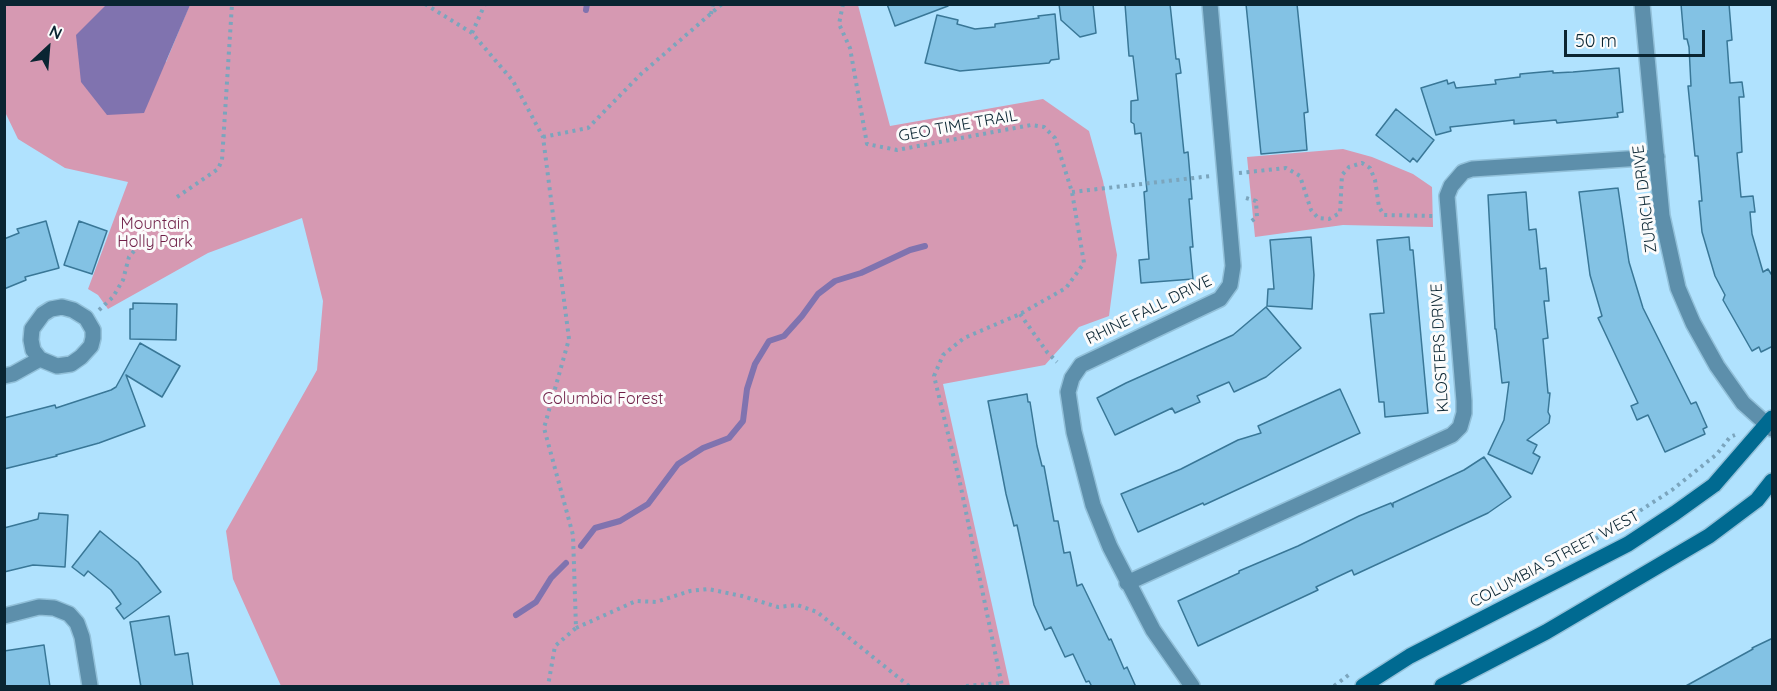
<!DOCTYPE html>
<html>
<head>
<meta charset="utf-8">
<style>
  body { margin:0 }
  #map { position:relative; width:1777px; height:691px; overflow:hidden; background:#b0e2fe; font-family:Quicksand,sans-serif }
  canvas { display:block }
  .frame { position:absolute; inset:0; border:6px solid #0a2532; pointer-events:none }
  .north { position:absolute; left:18px; top:18px; width:60px; height:60px; -webkit-text-stroke:4px #fbfbfb; paint-order:stroke; rotate:26deg; font-size:16px; font-weight:700; line-height:24px; text-align:center; color:#0a2532 }
  .north::after { content:''; display:block; margin:auto; width:21px; height:27px; background:#0a2532; clip-path:polygon(50% 0,100% 100%,50% 72%,0 100%) }
  .scale { position:absolute; left:1564px; top:30px; width:141px; height:27px; box-sizing:border-box; border:3px solid #0a2532; border-top:0; padding-left:8px; font-size:18px; line-height:21px; white-space:nowrap; color:#0a2532; -webkit-text-stroke:4px #fbfbfb; paint-order:stroke }
</style>
</head>
<body>
<div id="map">
<canvas width="1777" height="691"></canvas>
<div class="frame"></div>
<div class="north">N</div>
<div class="scale">50 m</div>
</div>
<script>
const context = document.querySelector('canvas').getContext('2d');
context.lineJoin = 'round';
function fillPath(path, color) { context.fillStyle = color; context.fill(path, 'evenodd'); }
const shape = rows => new Path2D(rows.map(r => 'M' + r).join(''));
function stroke(path, color, width, dash) { context.strokeStyle = color; context.lineWidth = width; context.lineCap = dash ? 'butt' : 'round'; context.setLineDash(dash || []); context.stroke(path); }
function label(font, color, halo, rows, align = 'center') {
  context.font = font + ' Quicksand,sans-serif'; context.lineWidth = 6; context.setLineDash([]); context.textBaseline = 'middle'; context.strokeStyle = halo; context.fillStyle = color; for (const [text, x, y, turn = 0] of rows) {
    context.save(); context.translate(x, y); context.rotate((+turn || 0) * Math.PI / 180); context.textAlign = isNaN(turn) ? turn : align; if (halo) context.strokeText(text, 0, 0); context.fillText(text, 0, 0); context.restore();
  }
}
fillPath(shape([
  [5,4,107,5,77,35,166,62,190,4,858,5,890,126,1043,99,1089,131,1103,181,1117,255,1109,316,1079,327,1045,365,943,384,1010,686,281,686,233,579,226,531,317,370,323,301,302,218,208,253,108,309,98,295,88,289,128,182,65,168,18,139,5,112],
  [1343,149,1372,157,1413,174,1432,187,1433,227,1343,225,1255,237,1247,157]
]), '#d699b2');
fillPath(shape([
  [107,4,190,5,144,113,107,115,81,82,76,35]
]), '#8073af');
stroke(shape([
  [586,10,587,4],
  [581,546,595,528,620,521,648,504,678,464,703,448,729,438,743,421,747,389,755,364,769,341,784,336,802,316,818,294,835,281,861,273,910,250,925,246],
  [516,615,536,602,551,578,566,563]
]), '#8073af', 6);
const building = shape([
  [887,4,948,4,948,6,895,26,887,4],
  [1059,4,1093,4,1096,33,1080,37,1061,20,1059,4],
  [1125,4,1170,4,1176,59,1179,59,1181,73,1176,74,1184,153,1188,152,1192,199,1189,199,1193,247,1190,247,1193,279,1141,283,1139,260,1149,259,1144,192,1147,191,1141,133,1135,134,1134,124,1131,122,1131,101,1138,100,1133,56,1129,56,1125,4],
  [1246,4,1297,4,1308,112,1304,113,1307,150,1261,154,1246,4],
  [1681,4,1729,4,1732,40,1727,41,1730,83,1742,82,1744,97,1739,97,1742,152,1737,153,1741,197,1753,196,1755,212,1750,212,1752,234,1763,272,1768,269,1773,277,1773,346,1761,352,1759,347,1752,351,1723,300,1725,295,1715,276,1702,232,1699,201,1702,201,1698,156,1695,156,1688,86,1691,86,1689,47,1687,39,1684,39,1681,4],
  [1055,14,1059,59,1051,60,1049,63,960,71,925,63,937,15,958,20,957,24,975,29,995,27,995,24,1039,18,1038,16,1055,14],
  [1619,68,1623,112,1617,113,1618,117,1557,123,1556,120,1514,124,1514,120,1450,127,1451,131,1436,135,1421,88,1447,80,1448,84,1454,82,1456,88,1496,84,1495,80,1520,77,1520,74,1553,71,1553,73,1573,72,1619,68],
  [1396,109,1434,140,1417,162,1413,158,1410,162,1376,135,1396,109],
  [1618,188,1629,262,1643,308,1691,404,1696,402,1707,427,1703,429,1705,434,1665,452,1648,415,1637,420,1631,406,1638,403,1598,318,1602,316,1590,275,1579,192,1618,188],
  [1526,192,1529,230,1536,229,1540,269,1546,268,1549,301,1544,301,1548,338,1543,339,1548,393,1550,393,1548,412,1550,416,1549,423,1527,440,1537,445,1533,453,1540,457,1532,474,1488,454,1504,420,1509,382,1502,383,1496,329,1495,329,1488,195,1526,192],
  [46,221,59,268,25,277,26,280,4,289,4,239,19,233,17,229,46,221],
  [79,221,107,231,92,274,64,265,79,221],
  [1311,237,1314,275,1312,309,1267,306,1268,289,1274,289,1270,240,1311,237],
  [1409,237,1410,250,1413,250,1428,413,1385,417,1384,402,1379,402,1370,314,1384,313,1377,240,1409,237],
  [133,303,177,304,176,340,130,339,130,309,133,309,133,303],
  [1266,307,1301,348,1266,377,1234,392,1229,382,1197,396,1200,402,1175,413,1172,408,1115,435,1097,398,1126,383,1233,335,1266,307],
  [140,343,180,366,162,397,126,375,145,426,99,443,56,455,57,456,4,469,4,418,55,405,56,408,111,390,116,387,140,343],
  [1340,389,1360,433,1204,505,1203,503,1138,532,1121,494,1181,469,1238,440,1261,433,1258,426,1340,389],
  [1027,394,1028,402,1030,402,1037,446,1042,466,1044,466,1054,521,1058,521,1064,553,1070,552,1077,586,1082,584,1109,640,1111,639,1124,669,1127,667,1136,687,1092,687,1089,681,1086,682,1073,654,1065,657,1051,627,1045,630,1034,605,1017,525,1014,526,1006,494,988,401,1027,394],
  [1484,457,1511,497,1488,513,1354,575,1352,570,1316,587,1318,590,1198,646,1178,601,1239,573,1239,571,1298,546,1359,516,1391,503,1393,507,1393,503,1464,470,1484,457],
  [39,513,68,515,65,567,33,565,4,572,4,528,38,519,39,513],
  [100,531,138,562,161,592,124,619,116,608,121,604,111,590,88,571,84,576,72,567,100,531],
  [169,616,175,655,188,653,193,687,141,687,130,622,169,616],
  [1773,638,1773,687,1684,687,1753,649,1752,648,1773,638],
  [44,645,50,687,4,687,4,651,44,645]
]);
fillPath(building, '#83c2e4');
stroke(building, '#397797', 1.5);
const street = shape([
  [1642,4,1662,216,1678,288,1693,323,1717,366,1743,403,1772,429],
  [62,307,73,310,86,318,93,330,93,338,91,346,81,357,71,364,57,366,40,359,33,350,31,340,32,329,43,314,51,309,62,307],
  [4,376,13,374,40,359],
  [1127,583,1452,435,1460,427,1464,413,1464,401,1447,196,1451,186,1463,172,1472,169,1657,157],
  [4,616,39,607,54,608,69,614,77,623,82,637,90,686],
  [1192,686,1153,630,1110,547,1093,505,1074,432,1068,392,1072,378,1081,365,1220,299,1230,285,1233,266,1210,4]
]);
const secondary = shape([
  [1363,686,1410,656,1628,544,1675,513,1714,485,1772,418],
  [1442,686,1546,632,1709,536,1757,500,1772,481]
]);
stroke(street, '#92c0d9', 18);
stroke(secondary, '#92c0d9', 18);
stroke(shape([
  [425,4,472,33,513,81,543,137,569,339,544,428,573,535,576,628,555,646,548,686],
  [843,4,839,24,850,48,867,144,897,150,1031,125,1044,127,1055,138,1072,192,1084,263,1066,288,1020,314,964,338,943,355,934,376,960,483,1002,686],
  [711,14,713,4],
  [472,33,485,4],
  [543,137,588,128,641,74,722,4],
  [1239,173,1286,168,1300,176,1311,210,1318,218,1329,219,1340,213,1342,175,1349,167,1362,163,1370,168,1375,180,1379,207,1384,215,1435,216],
  [1072,192,1211,176],
  [177,197,218,169,222,160,232,4],
  [1246,198,1256,201,1257,217,1249,223],
  [99,310,113,297,123,280,129,257,139,245,141,238],
  [1020,314,1047,352,1057,362],
  [1556,560,1604,534,1672,490,1717,454,1730,437,1735,435],
  [576,628,636,601,656,602,690,591,708,589,742,596,778,607,797,605,817,612,909,686],
  [966,686,1001,683],
  [1334,686,1350,674]
]), '#7ba5bd', 4, [3, 4.5]);
stroke(street, '#5d8fab', 15);
stroke(secondary, '#006a91', 15);
label('16px', '#0a2532', '#fbfbfb', [
  ["GEO TIME TRAIL",958,126,-10],
  ["ZURICH DRIVE",1645,199,-97],
  ["RHINE FALL DRIVE",1149,310,-26],
  ["KLOSTERS DRIVE",1440,348,-93],
  ["COLUMBIA STREET WEST",1555,559,-28]
]);
label('16px', '#6f1f47', '#fbfbfb', [
  ["Mountain",155,224],
  ["Holly Park",155,242],
  ["Columbia Forest",603,399]
]);
</script>
</body>
</html>
